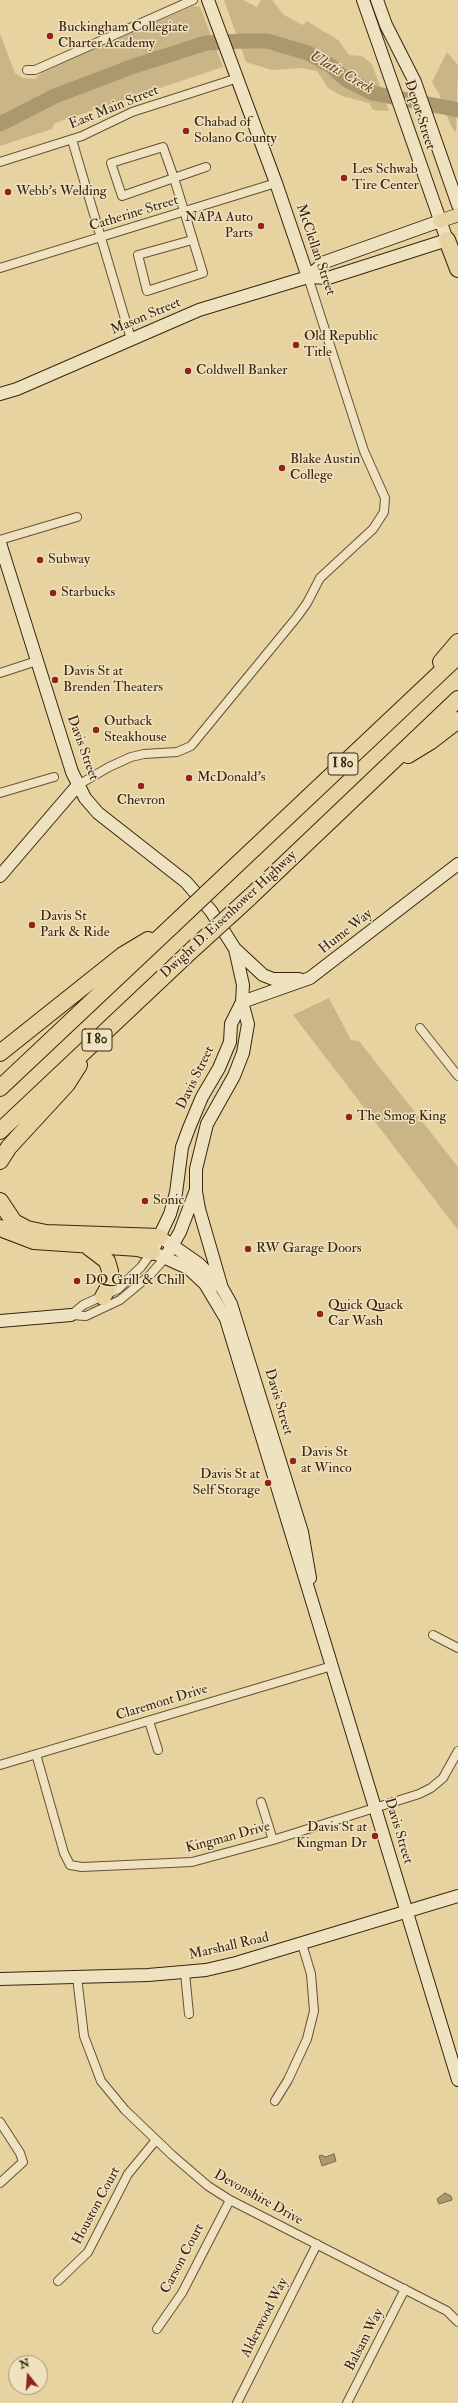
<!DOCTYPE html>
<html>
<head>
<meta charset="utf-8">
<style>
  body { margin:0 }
  #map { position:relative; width:458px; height:2403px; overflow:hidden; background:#e7d3a0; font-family:"IM FELL Double Pica",serif }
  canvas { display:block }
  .north { position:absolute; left:8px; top:2355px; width:40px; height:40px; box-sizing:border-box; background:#efe2c1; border:1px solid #a7967a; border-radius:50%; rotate:343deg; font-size:11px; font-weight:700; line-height:16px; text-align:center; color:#3a240f }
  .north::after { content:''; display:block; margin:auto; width:14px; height:18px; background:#8f2418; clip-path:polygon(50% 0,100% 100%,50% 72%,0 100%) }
</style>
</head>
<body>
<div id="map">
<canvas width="458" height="2403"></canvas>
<div class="north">N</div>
</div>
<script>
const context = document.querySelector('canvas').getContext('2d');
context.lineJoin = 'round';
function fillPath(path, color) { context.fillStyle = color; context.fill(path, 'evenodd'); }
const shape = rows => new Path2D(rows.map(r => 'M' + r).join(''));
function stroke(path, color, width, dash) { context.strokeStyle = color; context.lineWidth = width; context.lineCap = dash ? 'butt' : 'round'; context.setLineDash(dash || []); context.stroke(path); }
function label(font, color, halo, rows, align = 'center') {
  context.font = font + ' "IM FELL Double Pica",serif'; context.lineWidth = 3; context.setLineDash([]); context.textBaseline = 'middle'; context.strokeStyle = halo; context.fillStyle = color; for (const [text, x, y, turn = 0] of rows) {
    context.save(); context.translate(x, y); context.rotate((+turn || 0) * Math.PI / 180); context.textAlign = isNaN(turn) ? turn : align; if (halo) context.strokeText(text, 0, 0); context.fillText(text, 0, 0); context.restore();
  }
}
fillPath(shape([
  [224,0,243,0,257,7,261,0,272,0,284,15,303,25,307,21,338,40,349,55,362,56,372,64,389,111,373,110,369,103,342,96,328,88,317,71,301,68,272,70,246,62],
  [193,6,200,7,223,67,58,122,54,124,52,129,0,146,0,34,15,73,23,78,35,79,46,69],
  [447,52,458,65,456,133,451,126,439,94,432,82],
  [329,998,351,1040,359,1041,458,1167,458,1230,293,1015]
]), '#cab587');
const water = shape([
  [334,2154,336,2161,322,2166,319,2156,322,2155,325,2157,334,2154],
  [445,2193,451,2196,452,2200,439,2204,437,2199,445,2193]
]);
fillPath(water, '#ac986f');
stroke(water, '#7e6a49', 1);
stroke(shape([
  [0,124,55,96,131,67,206,43,243,41,267,41,308,53,331,66,345,79,372,93,458,110]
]), '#ac986f', 15);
const street = shape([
  [27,70,35,70,193,0],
  [72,140,131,339],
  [0,162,82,136,132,112,238,78],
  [192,240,138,255,147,291,203,273,174,178,163,147,111,163,122,196,174,178,206,167],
  [0,268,276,183],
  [0,540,77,517],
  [0,673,37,661],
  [78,785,109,767,131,757,144,754,177,752,191,746,297,617,307,603,320,578,373,529,384,512,385,498,364,451,308,277],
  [0,793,54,777],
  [420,1028,458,1076],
  [71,1315,86,1316,120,1300,150,1275,165,1258],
  [71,1315,83,1305,118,1289,141,1267,152,1252],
  [433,1635,458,1648],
  [149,1721,158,1750],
  [36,1754,64,1853,70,1865,82,1867,192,1862,273,1840,419,1794,431,1788,443,1778,458,1751],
  [0,1765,332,1666],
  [261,1802,273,1840],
  [185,1973,189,2014],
  [77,1977,84,2036,101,2081,125,2110,172,2155,208,2186,230,2200,447,2311,458,2322],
  [275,2101,288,2080,307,2039,314,2011,311,1974,302,1944],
  [0,2122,20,2153,23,2162,0,2183],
  [58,2281,88,2252,128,2174,156,2140],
  [157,2329,182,2293,230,2200],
  [237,2403,317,2244],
  [347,2403,405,2289]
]);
const secondary = shape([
  [208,0,276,183,308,277],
  [377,0,386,25,415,82,458,205],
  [308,277,325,262,440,221],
  [0,394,17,389,199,310,308,277,328,278,447,240,363,0],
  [0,543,72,772,85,798,98,813,186,882,211,911,235,949,243,985,242,1002,248,1024,243,1053,234,1076,207,1124,196,1169,196,1190,180,1232,165,1258],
  [0,876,78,785],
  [235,949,263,975,273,979,299,979],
  [242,1002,231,1024,230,1042,219,1068,202,1097,189,1128,182,1147,176,1193,170,1214,152,1252,188,1268,205,1284,226,1319,458,2080],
  [242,1002,310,978,458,864],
  [196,1192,199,1209,221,1285],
  [166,1241,199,1264,222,1288,231,1304,302,1532,310,1578],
  [0,1321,71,1315],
  [0,1979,148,1975,206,1970,236,1963,458,1896]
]);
const primary = shape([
  [440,221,458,215]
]);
const highway = shape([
  [447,240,458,269],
  [441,662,458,642],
  [408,755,431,741,458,720],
  [228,873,458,656],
  [249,898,458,699],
  [0,1053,123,955,148,940],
  [0,1088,173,925],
  [0,1131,193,949],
  [0,1161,9,1147,67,1084,79,1065],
  [0,1201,14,1222,27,1229,46,1233,160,1237],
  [0,1228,34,1241,138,1248,152,1252],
  [86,1245,107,1261,110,1271,110,1284,103,1297]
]);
stroke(street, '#655033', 10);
stroke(secondary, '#3a240f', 14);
stroke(primary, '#3a240f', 14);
stroke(highway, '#3a240f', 18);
stroke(street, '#efe2c1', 8);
stroke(secondary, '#efe2c1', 12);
stroke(primary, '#e7d3a0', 13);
stroke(highway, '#e7d3a0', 16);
const highwayBridge = shape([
  [173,925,228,873],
  [193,949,249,898]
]);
stroke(highwayBridge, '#3a240f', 18, []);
stroke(highwayBridge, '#e7d3a0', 16);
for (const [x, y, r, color] of [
  [50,36,4,"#8f2418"],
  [186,131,4,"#8f2418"],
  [344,178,4,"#8f2418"],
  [8,192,4,"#8f2418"],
  [261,226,4,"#8f2418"],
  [296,345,4,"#8f2418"],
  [188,371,4,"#8f2418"],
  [282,468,4,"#8f2418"],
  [40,560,4,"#8f2418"],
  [53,593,4,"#8f2418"],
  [55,680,4,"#8f2418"],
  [96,730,4,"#8f2418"],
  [189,778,4,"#8f2418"],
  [141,786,4,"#8f2418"],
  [32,925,4,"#8f2418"],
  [349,1117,4,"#8f2418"],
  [145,1201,4,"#8f2418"],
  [248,1249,4,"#8f2418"],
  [77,1281,4,"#8f2418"],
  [320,1314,4,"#8f2418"],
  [293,1461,4,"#8f2418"],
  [268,1483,4,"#8f2418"],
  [375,1836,4,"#8f2418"]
]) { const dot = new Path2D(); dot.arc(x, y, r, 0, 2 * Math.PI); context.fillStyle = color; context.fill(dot); stroke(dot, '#efe2c1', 1.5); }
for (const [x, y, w] of [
  [343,764,30],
  [97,1040,30]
]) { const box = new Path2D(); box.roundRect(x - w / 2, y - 11, w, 22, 3); context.fillStyle = '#efe2c1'; context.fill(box); stroke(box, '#3a240f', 1); }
label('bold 13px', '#3a240f', null, [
  ["I 80",343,764],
  ["I 80",97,1040]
]);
label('14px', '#3a240f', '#efe2c1', [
  ["Buckingham Collegiate",58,28],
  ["Charter Academy",58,44],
  ["Chabad of",194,123],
  ["Solano County",194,139],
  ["Les Schwab",352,170],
  ["Tire Center",352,186],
  ["Webb's Welding",16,192],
  ["NAPA Auto",253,218,"right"],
  ["Parts",253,234,"right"],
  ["Old Republic",304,337],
  ["Title",304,353],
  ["Coldwell Banker",196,371],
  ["Blake Austin",290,460],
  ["College",290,476],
  ["Subway",48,560],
  ["Starbucks",61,593],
  ["Davis St at",63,672],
  ["Brenden Theaters",63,688],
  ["Outback",104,722],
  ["Steakhouse",104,738],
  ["McDonald's",197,778],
  ["Chevron",141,801,"center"],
  ["Davis St",40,917],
  ["Park & Ride",40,933],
  ["The Smog King",357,1117],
  ["Sonic",153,1201],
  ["RW Garage Doors",256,1249],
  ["DQ Grill & Chill",85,1281],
  ["Quick Quack",328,1306],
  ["Car Wash",328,1322],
  ["Davis St",301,1453],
  ["at Winco",301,1469],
  ["Davis St at",260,1475,"right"],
  ["Self Storage",260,1491,"right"],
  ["Davis St at",367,1828,"right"],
  ["Kingman Dr",367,1844,"right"]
], 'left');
label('14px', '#3a240f', '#efe2c1', [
  ["East Main Street",114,108,-22],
  ["Depot Street",419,115,72],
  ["Catherine Street",134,214,-17],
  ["McClellan Street",315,250,71],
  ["Mason Street",146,317,-23],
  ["Davis Street",82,748,70],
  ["Dwight D. Eisenhower Highway",229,915,-43],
  ["Hume Way",346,932,-38],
  ["Davis Street",196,1078,-64],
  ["Davis Street",278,1402,73],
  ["Claremont Drive",162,1703,-17],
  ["Davis Street",398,1831,73],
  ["Kingman Drive",228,1838,-15],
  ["Marshall Road",229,1947,-13],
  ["Devonshire Drive",258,2198,29],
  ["Houston Court",97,2206,-62],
  ["Carson Court",183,2259,-62],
  ["Alderwood Way",265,2318,-63],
  ["Balsam Way",365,2340,-63]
]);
label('italic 15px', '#5c472c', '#efe2c1', [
  ["Ulatis Creek",341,73,30]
]);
</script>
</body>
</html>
